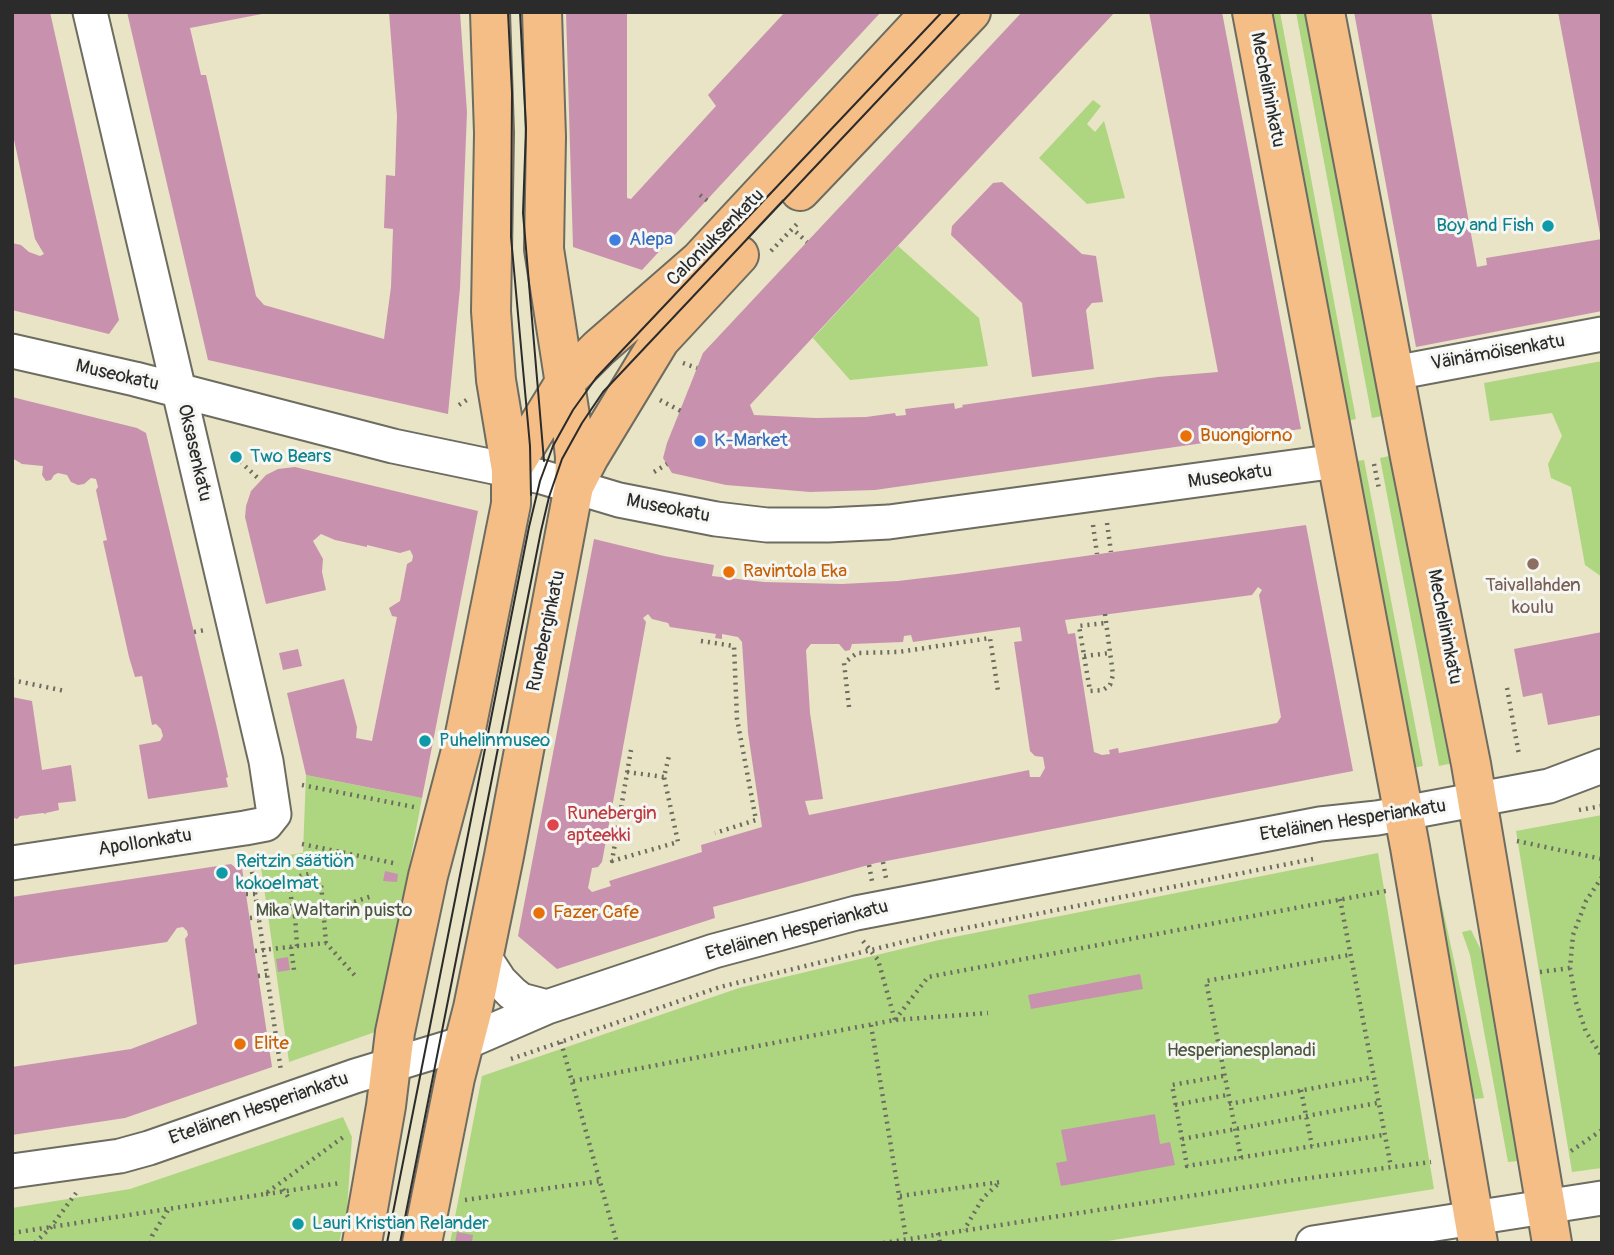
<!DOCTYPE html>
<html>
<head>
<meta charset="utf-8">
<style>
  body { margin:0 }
  #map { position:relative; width:1614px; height:1255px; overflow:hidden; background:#e8e4c5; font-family:Pangolin,sans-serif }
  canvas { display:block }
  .frame { position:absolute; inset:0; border:14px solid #2b2b2b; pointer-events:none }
</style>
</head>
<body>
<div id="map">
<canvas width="1614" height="1255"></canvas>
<div class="frame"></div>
</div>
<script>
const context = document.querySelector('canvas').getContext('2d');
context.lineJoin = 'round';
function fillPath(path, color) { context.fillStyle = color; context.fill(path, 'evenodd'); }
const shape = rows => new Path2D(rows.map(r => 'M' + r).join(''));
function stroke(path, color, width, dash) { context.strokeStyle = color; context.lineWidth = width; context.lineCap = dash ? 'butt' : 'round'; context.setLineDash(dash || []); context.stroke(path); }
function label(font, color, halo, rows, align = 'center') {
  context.font = font + ' Pangolin,sans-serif'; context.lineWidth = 6; context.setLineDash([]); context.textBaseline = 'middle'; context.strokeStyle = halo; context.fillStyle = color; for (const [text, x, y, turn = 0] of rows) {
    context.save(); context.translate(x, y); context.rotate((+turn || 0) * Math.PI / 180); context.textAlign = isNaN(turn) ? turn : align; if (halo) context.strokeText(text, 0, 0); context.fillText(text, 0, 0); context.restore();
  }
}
fillPath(shape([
  [1264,12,1280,12,1356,419,1341,422],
  [1296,12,1312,12,1387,415,1372,418],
  [1093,100,1101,106,1087,124,1095,132,1104,121,1125,198,1087,204,1039,158],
  [898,246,979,318,988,366,850,380,813,338],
  [1602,361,1602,577,1585,565,1571,487,1551,478,1548,464,1562,436,1552,413,1490,421,1484,383],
  [1394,455,1453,763,1439,766,1380,458],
  [1364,460,1423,766,1407,769,1350,462],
  [306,775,422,798,378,1031,289,1062,261,867,267,866,269,860,274,857,303,853],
  [1602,815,1602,1168,1572,1172,1516,831],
  [1378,853,1434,1189,1095,1243,450,1243,482,1076,739,988,939,940],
  [1440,896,1484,1098,1475,1099,1463,1077,1434,897],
  [1471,930,1484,956,1518,1161,1508,1162,1470,955,1462,932],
  [343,1117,352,1137,347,1210,339,1243,12,1243,12,1208,130,1189]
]), '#aed680');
fillPath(shape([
  [12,12,50,12,119,320,109,334,12,310,12,243,21,245,29,252,40,256,44,254,35,239,12,130],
  [127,12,272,12,190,28,201,75,206,75,256,296,264,305,384,339,391,287,393,229,384,228,386,175,395,176,397,116,389,12,460,12,467,112,460,288,448,414,208,360],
  [566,12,627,12,627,198,631,199,716,106,708,95,785,12,881,12,642,270,573,247],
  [1022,12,1115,12,750,405,754,415,816,418,866,417,895,413,896,416,906,415,905,409,954,403,955,409,963,407,962,405,1158,377,1218,372,1149,12,1222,12,1301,429,875,490,810,492,763,488,726,485,672,473,663,458,667,443,703,353],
  [1354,12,1431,12,1477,267,1487,265,1486,258,1602,239,1602,311,1416,347],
  [1558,12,1602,12,1602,233,1600,234],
  [1002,182,1082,254,1096,256,1103,302,1092,303,1086,310,1094,369,1032,377,1022,303,951,235,952,226,993,183],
  [12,397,137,428,146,433,217,728,228,777,226,778,228,787,148,799,139,745,160,741,163,736,161,729,156,724,152,725,142,676,135,677,129,657,103,541,107,540,96,490,98,487,96,479,91,478,84,484,78,485,71,482,67,475,58,473,54,475,51,480,46,481,42,475,43,466,22,464,12,458],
  [295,467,478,511,422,798,306,775,287,693,344,679,357,727,356,738,372,741,397,617,392,616,389,608,400,601,407,564,412,561,413,556,410,550,400,553,367,545,367,547,335,540,321,534,313,541,323,559,322,572,326,590,266,604,245,517,246,506,251,491,266,475,278,469],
  [1306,525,1353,771,876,863,713,907,715,918,557,969,518,936,594,539,664,556,714,565,712,576,764,582,842,584,898,581,957,574],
  [1258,587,1262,590,1259,595,1281,717,1277,723,1119,753,1118,748,1109,750,1110,754,1102,755,1094,752,1075,633,1068,634,1065,620,1252,595],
  [648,614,652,619,668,623,670,627,716,634,715,638,722,639,722,634,738,637,742,642,748,733,762,827,701,845,702,852,609,881,611,886,592,892,588,888,592,868,598,867,602,862,646,622,643,618],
  [1020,627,1022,641,1014,642,1030,751,1035,756,1043,757,1045,768,1040,777,1030,777,1029,770,809,815,805,801,823,799,810,713,806,650,811,644,839,644,845,651,850,650,852,644,903,642,904,636,911,635,913,642],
  [1602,632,1602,715,1548,725,1542,693,1523,697,1514,649],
  [298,649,302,666,283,670,279,653],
  [12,697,32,701,42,770,71,765,76,801,58,803,59,810,46,813,46,814,43,813,20,816,17,819,12,817],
  [231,864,237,869,242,868,272,1067,125,1118,12,1135,12,1067,131,1049,197,1024,185,939,188,935,187,931,183,927,177,928,167,942,12,965,12,897],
  [385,871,398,874,397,882,383,881],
  [288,957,290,970,278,972,276,959],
  [1140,974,1143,989,1031,1009,1028,995],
  [1155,1114,1160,1144,1170,1142,1175,1165,1061,1186,1056,1163,1067,1161,1061,1130],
  [457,1232,473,1235,472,1243,455,1243]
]), '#c892ae');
const minor = shape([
  [12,351,135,379,393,446,542,477,619,500,716,519,767,525,828,525,889,522,1337,461],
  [1394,373,1602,334],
  [12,863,245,828,266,824,274,814,266,761,90,12],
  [483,955,500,981,512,993,521,1000,547,1007],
  [12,1171,120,1156,149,1148,355,1076,464,1043,547,1007,714,951,856,913,1320,824,1377,818,1549,786,1602,766],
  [1313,1243,1602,1198]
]);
const major = shape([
  [1252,12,1410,847,1478,1243],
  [1325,12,1410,457,1471,764,1552,1243],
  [800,191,971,12],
  [511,470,565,382,599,348,700,260,931,12],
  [575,484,589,457,660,340,739,255],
  [362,1243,386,1106,395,1032,428,876,464,739,511,504,511,470,496,380,491,311,494,133,490,12],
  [422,1243,455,1078,473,1008,504,856,574,486,575,457,572,429,544,249,546,137,542,12]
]);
stroke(minor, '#6d6c61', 37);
stroke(major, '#6d6c61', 42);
stroke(shape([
  [700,195,709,202],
  [796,232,807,242],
  [771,251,797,224],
  [683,363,697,368],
  [660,400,681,411],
  [459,405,468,399],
  [230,452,260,480],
  [1374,464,1379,489],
  [654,472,667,464],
  [1107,523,1111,552],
  [1093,525,1097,554],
  [1105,614,1113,675,1110,685,1103,690,1090,691,1079,626,1106,623],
  [194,632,205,630],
  [701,641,734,646,737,719,756,820,715,833],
  [1084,656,1110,653],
  [12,680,65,691],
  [1507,688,1519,755],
  [849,707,844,663,857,653,899,652,990,638,998,691],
  [631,750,612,861,678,842,664,777,669,756],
  [627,772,664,777],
  [302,785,414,807],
  [1579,810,1602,806],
  [1517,841,1602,859],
  [302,844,398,864],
  [250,858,281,1071],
  [883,862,886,878],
  [869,865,872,881],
  [1602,877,1586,901,1573,935,1570,968,1576,1002,1586,1032,1602,1056],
  [246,894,256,894],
  [1340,899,1391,1167],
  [292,906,290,887,295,877,309,874,317,877,321,883,326,943],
  [259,912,292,906,295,916,323,912,372,896],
  [250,918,259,917],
  [863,941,878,960,895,1020],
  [297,946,326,943,357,978],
  [291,947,294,970],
  [255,951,297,946,295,916],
  [1540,972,1570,968],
  [258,976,268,975],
  [895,1020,928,977,1386,891],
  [871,1025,906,1238],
  [268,1040,277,1039],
  [561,1042,617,1243],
  [511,1059,720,987,936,934,1313,859],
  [1223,1076,1172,1085,1187,1166,1383,1135],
  [573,1081,895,1020,988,1013],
  [1301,1090,1312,1146],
  [1229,1104,1373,1077],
  [1175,1105,1227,1095],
  [1182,1139,1377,1103],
  [1571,1151,1602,1130],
  [1241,1158,1206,981,1349,955],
  [283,1189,290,1200],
  [266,1194,340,1183],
  [900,1196,1000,1182,983,1198,964,1230],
  [465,1200,600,1181],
  [12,1233,265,1194,346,1135],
  [938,1233,940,1243],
  [35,1243,51,1227,76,1193],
  [151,1243,152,1236,168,1210],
  [883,1243,1294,1180,1431,1162]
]), '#6d6c61', 4.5, [2, 5]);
stroke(minor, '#fff', 33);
stroke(major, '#f5be86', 38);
stroke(shape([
  [508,12,512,93,511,237,530,446,531,495],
  [520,12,526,128,523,213,544,461],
  [387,1243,529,527,540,481,553,446,573,410,596,378,942,12],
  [400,1243,541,531,549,497,562,459,582,423,603,392,961,12]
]), '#2b2b2b', 2);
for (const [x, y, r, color] of [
  [1548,226,7,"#0f9aa8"],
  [615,240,7,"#3f7fe0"],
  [1186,436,7,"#e8710a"],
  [700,441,7,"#3f7fe0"],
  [236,457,7,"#0f9aa8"],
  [1533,564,7,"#8d6e63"],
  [729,572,7,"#e8710a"],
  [425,741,7,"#0f9aa8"],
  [553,825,7,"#e0444e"],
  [222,873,7,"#0f9aa8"],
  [539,913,7,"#e8710a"],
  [240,1044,7,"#e8710a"],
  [298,1224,7,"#0f9aa8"]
]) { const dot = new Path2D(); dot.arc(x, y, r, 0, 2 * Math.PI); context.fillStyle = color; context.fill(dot); stroke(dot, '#f6f6f2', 2.5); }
label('19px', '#2b2b2b', '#f6f6f2', [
  ["Mechelininkatu",1267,90,79],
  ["Caloniuksenkatu",716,238,-45],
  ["Väinämöisenkatu",1498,353,-10],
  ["Museokatu",117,376,13],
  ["Oksasenkatu",194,453,77],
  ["Museokatu",1230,477,-8],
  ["Museokatu",668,509,11],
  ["Mechelininkatu",1444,627,79],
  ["Runeberginkatu",547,631,-78],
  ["Eteläinen Hesperiankatu",1353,821,-9],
  ["Apollonkatu",145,843,-9],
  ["Eteläinen Hesperiankatu",797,931,-15],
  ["Eteläinen Hesperiankatu",259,1109,-19]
]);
label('19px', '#0d838f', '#f6f6f2', [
  ["Boy and Fish",1534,226,"right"],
  ["Two Bears",250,457],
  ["Puhelinmuseo",439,741],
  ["Reitzin säätiön",236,862],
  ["kokoelmat",236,884],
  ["Lauri Kristian Relander",312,1224]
], 'left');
label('19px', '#366cbe', '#f6f6f2', [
  ["Alepa",629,240],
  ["K-Market",714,441]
], 'left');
label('19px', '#c56008', '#f6f6f2', [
  ["Buongiorno",1200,436],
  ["Ravintola Eka",743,572],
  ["Fazer Cafe",553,913],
  ["Elite",254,1044]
], 'left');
label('19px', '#785e54', '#f6f6f2', [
  ["Taivallahden",1533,586],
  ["koulu",1533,608]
]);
label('19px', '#be3a42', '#f6f6f2', [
  ["Runebergin",567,814],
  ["apteekki",567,836]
], 'left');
label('19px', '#4c5640', '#f6f6f2', [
  ["Mika Waltarin puisto",334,911],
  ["Hesperianesplanadi",1241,1051]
]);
</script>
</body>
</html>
